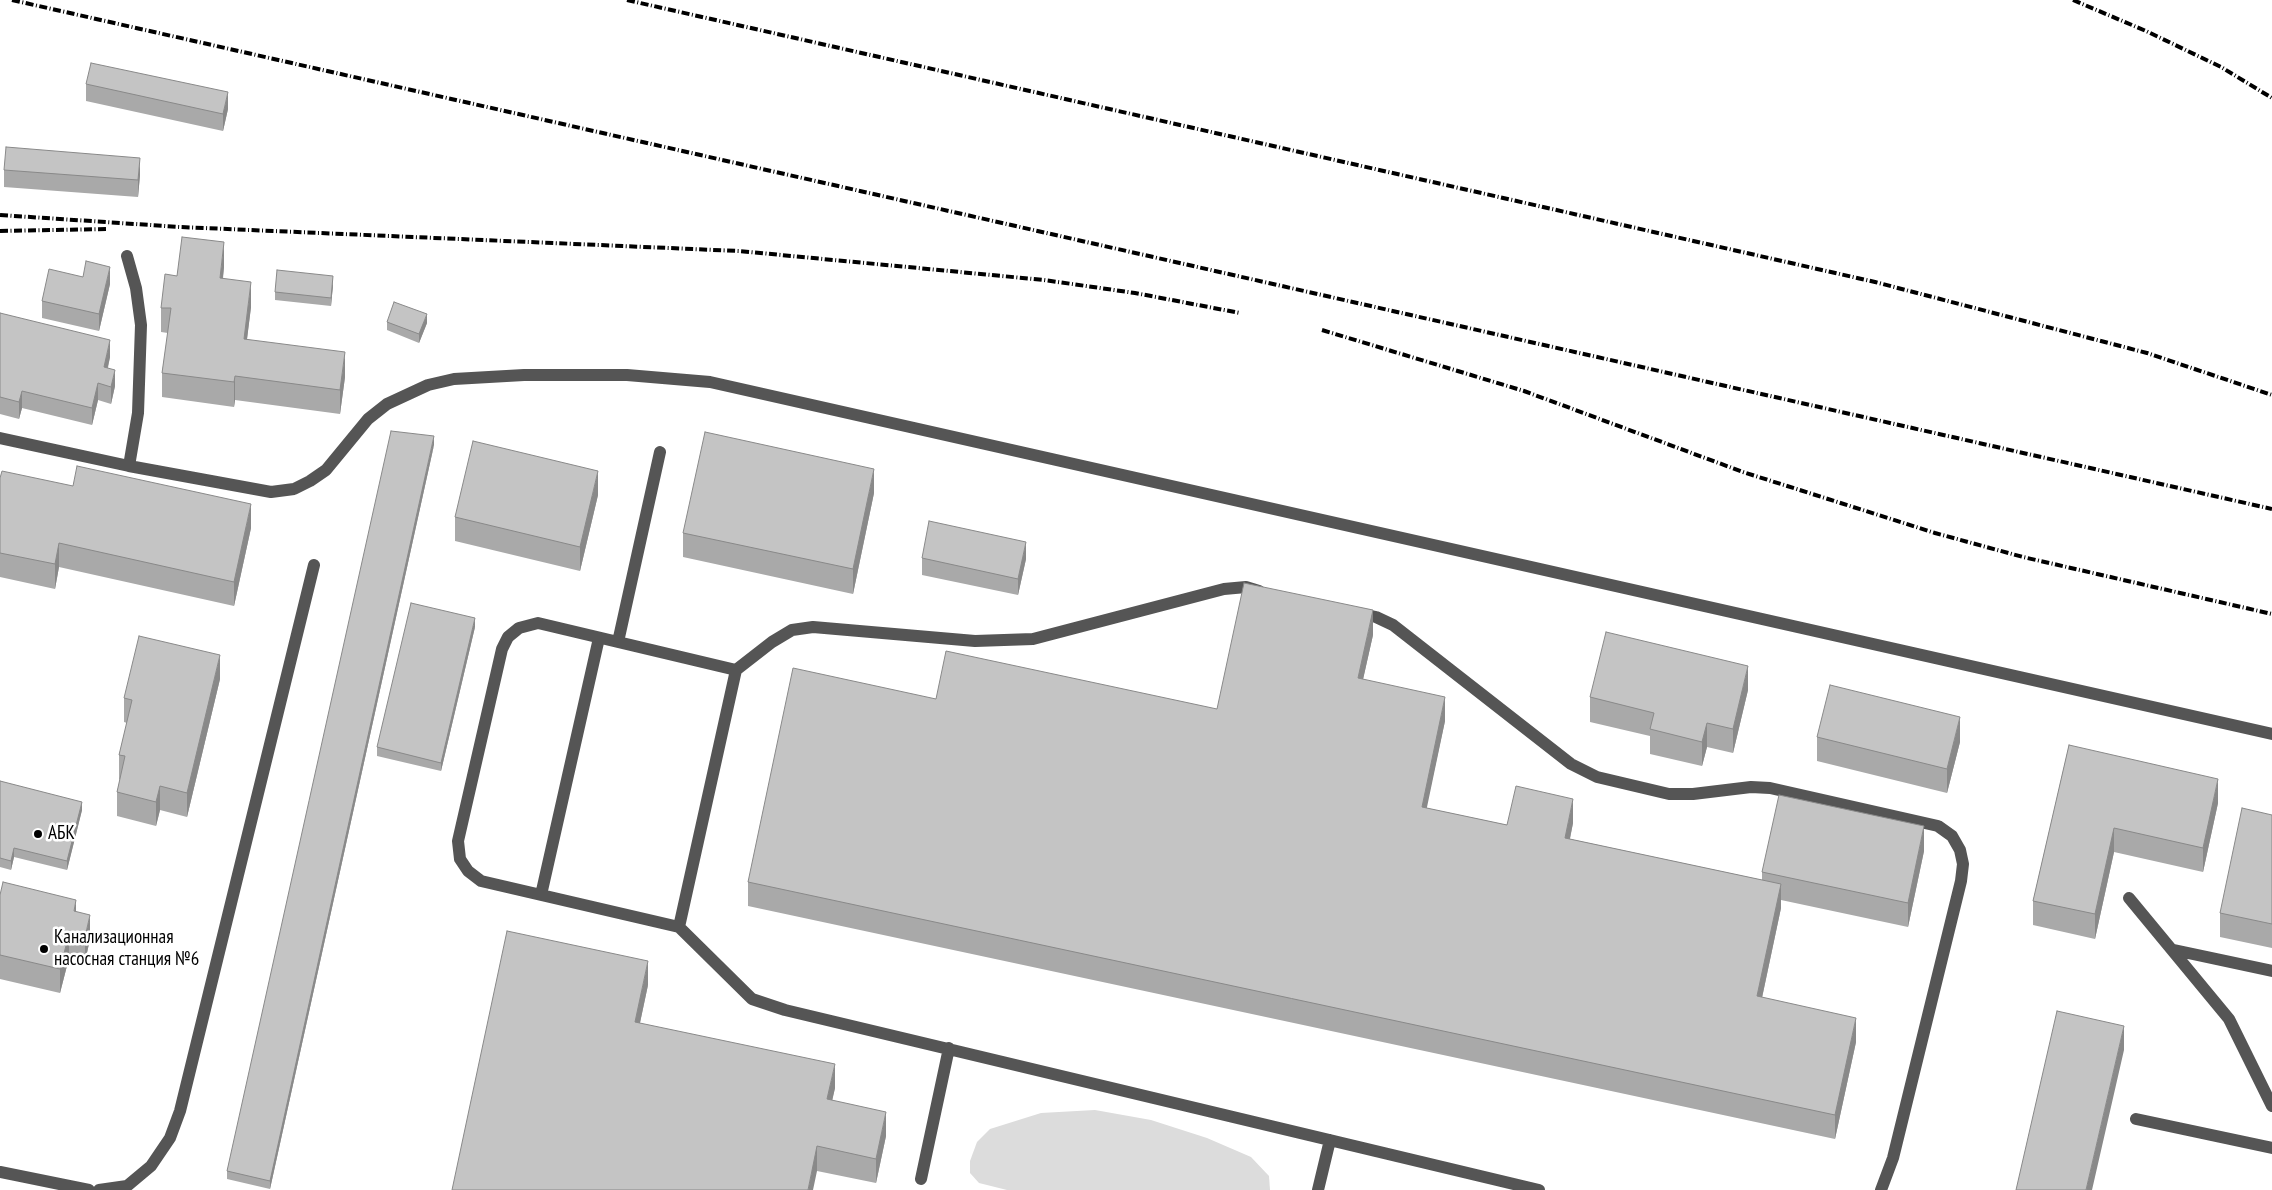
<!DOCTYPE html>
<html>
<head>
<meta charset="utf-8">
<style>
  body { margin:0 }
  canvas { display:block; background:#fff }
</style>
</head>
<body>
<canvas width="2272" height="1190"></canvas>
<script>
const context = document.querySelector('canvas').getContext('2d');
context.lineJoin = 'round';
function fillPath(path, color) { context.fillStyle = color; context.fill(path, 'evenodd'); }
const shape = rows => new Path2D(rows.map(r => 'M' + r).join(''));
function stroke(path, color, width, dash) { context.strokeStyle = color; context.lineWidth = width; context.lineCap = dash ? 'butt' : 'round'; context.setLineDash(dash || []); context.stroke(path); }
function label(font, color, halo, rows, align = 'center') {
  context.font = font + ' "PT Sans Narrow",sans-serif'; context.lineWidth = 5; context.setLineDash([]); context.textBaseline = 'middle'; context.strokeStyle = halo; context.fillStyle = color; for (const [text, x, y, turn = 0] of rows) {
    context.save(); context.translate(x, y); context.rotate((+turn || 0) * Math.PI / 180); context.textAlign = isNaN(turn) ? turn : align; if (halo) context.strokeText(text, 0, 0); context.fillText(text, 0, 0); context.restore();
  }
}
fillPath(shape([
  [1095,1110,1151,1120,1207,1138,1251,1157,1269,1176,1270,1190,1007,1190,979,1183,970,1173,970,1161,977,1142,990,1129,1041,1113]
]), '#dcdcdc');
stroke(shape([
  [127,256,136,288,141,325,138,413,129,466],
  [0,438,129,466,271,492,294,489,310,481,326,470,368,419,387,404,428,385,454,379,524,375,627,375,710,382,2272,734],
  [1259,591,1246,587,1224,589,1033,639,975,641,813,627,792,630,772,642,736,670,679,927,752,999,785,1010,1539,1190],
  [1357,613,1376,617,1393,625,1571,764,1597,777,1669,794,1693,794,1751,787,1770,788,1938,826,1952,836,1960,850,1963,864,1961,881,1893,1158,1881,1190],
  [618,642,660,452],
  [541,895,599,638],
  [2129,898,2229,1019,2272,1106],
  [679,927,481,881,468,871,460,859,458,841,502,649,508,637,519,628,538,623,736,670],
  [2174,950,2272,971],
  [2136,1119,2272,1148],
  [0,1172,89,1190],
  [921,1179,949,1048],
  [99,1190,127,1186,151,1166,170,1138,180,1111,314,565],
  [1318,1190,1330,1140]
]), '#555', 12);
stroke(shape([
  [12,0,2272,509],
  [627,0,1875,282,2147,353,2272,395],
  [2073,0,2146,31,2221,67,2272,98],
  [0,215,180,227,739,251,1044,280,1135,293,1240,313],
  [0,231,107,229],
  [1322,330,1524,391,1743,472,1935,533,2023,557,2272,614]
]), '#000', 4, [8, 2.5, 1, 2.5]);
fillPath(shape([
  [86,84,228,109,223,131,86,101],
  [4,170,140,175,138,197,4,187],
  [224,267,223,279,251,307,247,339,345,377,340,414,235,400,234,407,162,397,162,373,168,333,161,332,161,308,177,276],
  [83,277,110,284,99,331,42,318,42,301],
  [333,285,331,306,275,300,275,292],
  [0,313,110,357,108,368,115,386,111,404,98,400,92,425,22,408,19,419,0,414],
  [387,322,427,323,419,343,387,330],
  [434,445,270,1189,227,1179,227,1171],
  [0,478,251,528,234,606,59,567,55,589,0,577],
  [874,493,853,594,683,557,683,533],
  [598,495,580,571,455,541,455,517],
  [922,558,1026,559,1018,595,922,575],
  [475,627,441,771,377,756,377,747],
  [1373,635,1363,679,1445,721,1426,808,1507,825,1573,823,1570,839,1762,880,1762,872,1924,851,1908,927,1781,900,1781,908,1762,998,1856,1042,1835,1139,748,906,748,882,936,699,1217,709],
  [220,679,187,817,160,810,156,826,117,816,117,792,120,780,119,779,119,755,127,723,124,722,124,698],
  [1748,690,1733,753,1707,747,1702,766,1650,754,1650,736,1590,722,1590,697],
  [1817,737,1960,742,1947,793,1817,761],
  [2069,745,2218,803,2203,872,2114,852,2095,939,2033,925,2033,901],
  [0,781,82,810,67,870,14,857,11,870,0,867],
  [2272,815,2272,948,2220,937,2220,913],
  [0,895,76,912,90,939,85,962,69,958,60,993,0,979],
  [648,985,640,1023,835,1088,832,1100,886,1136,876,1183,817,1171,452,1190]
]), '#a9a9a9');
fillPath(shape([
  [228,92,228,109,223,131,223,114],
  [140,158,140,175,138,197,138,180],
  [224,242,224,267,220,302,220,278],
  [110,267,110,284,99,331,99,314],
  [333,276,333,285,331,306,331,298],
  [251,282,251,307,244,363,244,339],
  [427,314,427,323,419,343,419,334],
  [110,340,110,357,104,383,104,367],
  [345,352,345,377,340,414,340,390],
  [115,370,115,386,111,404,111,387],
  [235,376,235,400,234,407,234,382],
  [98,383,98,400,92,425,92,408],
  [22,391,22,408,19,419,19,402],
  [434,436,434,445,270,1189,270,1181],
  [874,469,874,493,853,594,853,569],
  [598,471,598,495,580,571,580,547],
  [251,504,251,528,234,606,234,582],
  [1026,542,1026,559,1018,595,1018,579],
  [59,543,59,567,55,589,55,564],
  [1373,610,1373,635,1358,702,1358,678],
  [475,618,475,627,441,771,441,763],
  [220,655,220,679,187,817,187,793],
  [1748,666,1748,690,1733,753,1733,729],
  [1445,697,1445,721,1422,831,1422,807],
  [1960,717,1960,742,1947,793,1947,769],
  [1707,723,1707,747,1702,766,1702,742],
  [2218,779,2218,803,2203,872,2203,848],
  [160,786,160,810,156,826,156,802],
  [1573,799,1573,823,1565,862,1565,838],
  [82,802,82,810,67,870,67,861],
  [1924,826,1924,851,1908,927,1908,903],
  [2114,828,2114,852,2095,939,2095,914],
  [14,848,14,857,11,870,11,861],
  [1781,884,1781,908,1757,1021,1757,996],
  [76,900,76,924,74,936,74,911],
  [90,915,90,939,85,962,85,937],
  [69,934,69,958,60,993,60,969],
  [648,961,648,985,635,1046,635,1022],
  [1856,1018,1856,1042,1835,1139,1835,1115],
  [2124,1026,2124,1050,2092,1190,2086,1190],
  [835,1064,835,1088,827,1124,827,1099],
  [886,1112,886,1136,876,1183,876,1159],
  [817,1146,817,1171,813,1190,808,1190]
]), '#898989');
const building = shape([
  [91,63,228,92,223,114,86,84,91,63],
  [6,147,140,158,138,180,4,170,6,147],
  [182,237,224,242,220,278,251,282,244,339,345,352,340,390,235,376,234,382,162,373,171,308,161,308,165,274,177,276,182,237],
  [86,261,110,267,99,314,42,301,49,269,83,277,86,261],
  [277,270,333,276,331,298,275,292,277,270],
  [394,302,427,314,419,334,387,322,394,302],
  [0,313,110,340,104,367,115,370,111,387,98,383,92,408,22,391,19,402,0,397,0,313],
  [391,431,434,436,270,1181,227,1171,391,431],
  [705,432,874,469,853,569,683,533,705,432],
  [473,441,598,471,580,547,455,517,473,441],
  [77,466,251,504,234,582,59,543,55,564,0,553,0,478,2,471,73,486,77,466],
  [929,521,1026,542,1018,579,922,558,929,521],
  [1244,583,1373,610,1358,678,1445,697,1422,807,1507,825,1516,786,1573,799,1565,838,1781,884,1757,996,1856,1018,1835,1115,748,882,793,668,936,699,946,651,1217,709,1244,583],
  [411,603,475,618,441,763,377,747,411,603],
  [1606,632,1748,666,1733,729,1707,723,1702,742,1650,729,1654,713,1590,697,1606,632],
  [139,636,220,655,187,793,160,786,156,802,117,792,125,756,119,755,132,700,124,698,139,636],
  [1830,685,1960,717,1947,769,1817,737,1830,685],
  [2069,745,2218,779,2203,848,2114,828,2095,914,2033,901,2069,745],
  [0,781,82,802,67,861,14,848,11,861,0,858,0,781],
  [1779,795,1924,826,1908,903,1762,872,1779,795],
  [2242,808,2272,815,2272,924,2220,913,2242,808],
  [3,882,76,900,74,911,90,915,85,937,69,934,60,969,0,955,0,895,3,882],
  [507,931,648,961,635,1022,835,1064,827,1099,886,1112,876,1159,817,1146,808,1190,452,1190,507,931],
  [2057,1011,2124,1026,2086,1190,2016,1190,2057,1011]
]);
fillPath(building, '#c4c4c4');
stroke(building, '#898989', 1);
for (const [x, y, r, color] of [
  [38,834,5,"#000"],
  [44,949,5,"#000"]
]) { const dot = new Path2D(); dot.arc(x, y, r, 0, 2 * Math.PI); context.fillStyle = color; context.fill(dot); stroke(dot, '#fff', 2); }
label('19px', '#000', '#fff', [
  ["АБК",48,834],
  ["Канализационная",54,938],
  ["насосная станция №6",54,960]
], 'left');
</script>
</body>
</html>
